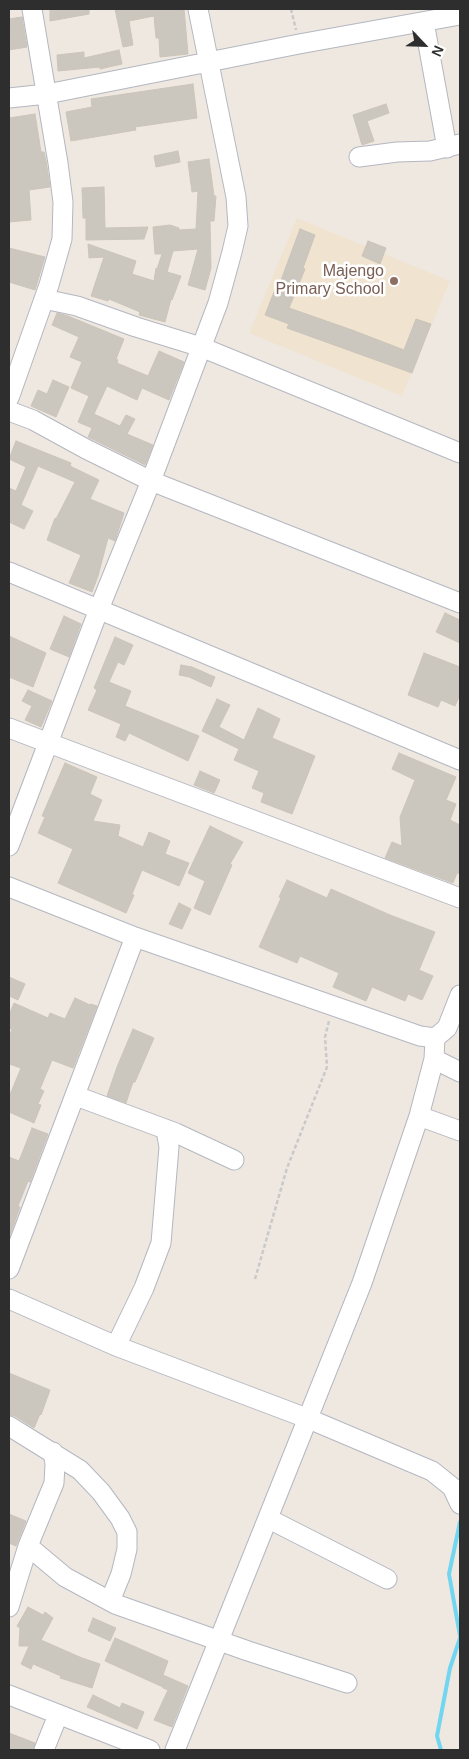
<!DOCTYPE html>
<html>
<head>
<meta charset="utf-8">
<style>
  body { margin:0 }
  #map { position:relative; width:469px; height:1759px; overflow:hidden; background:#efe8e0; font-family:Helvetica,sans-serif }
  canvas { display:block }
  .frame { position:absolute; inset:0; border:10px solid #2e2e2e; pointer-events:none }
  .north { position:absolute; left:399px; top:20px; width:50px; height:50px; -webkit-text-stroke:4px #fff; paint-order:stroke; rotate:114deg; font-size:14px; font-weight:700; line-height:20px; text-align:center; color:#2e2e2e }
  .north::after { content:''; display:block; margin:auto; width:18px; height:22px; background:#2e2e2e; clip-path:polygon(50% 0,100% 100%,50% 72%,0 100%) }
</style>
</head>
<body>
<div id="map">
<canvas width="469" height="1759"></canvas>
<div class="frame"></div>
<div class="north">N</div>
</div>
<script>
const context = document.querySelector('canvas').getContext('2d');
context.lineJoin = 'round';
function fillPath(path, color) { context.fillStyle = color; context.fill(path, 'evenodd'); }
const shape = rows => new Path2D(rows.map(r => 'M' + r).join(''));
function stroke(path, color, width, dash) { context.strokeStyle = color; context.lineWidth = width; context.lineCap = dash ? 'butt' : 'round'; context.setLineDash(dash || []); context.stroke(path); }
function label(font, color, halo, rows, align = 'center') {
  context.font = font + ' Helvetica,sans-serif'; context.lineWidth = 5; context.setLineDash([]); context.textBaseline = 'middle'; context.strokeStyle = halo; context.fillStyle = color; for (const [text, x, y, turn = 0] of rows) {
    context.save(); context.translate(x, y); context.rotate((+turn || 0) * Math.PI / 180); context.textAlign = isNaN(turn) ? turn : align; if (halo) context.strokeText(text, 0, 0); context.fillText(text, 0, 0); context.restore();
  }
}
fillPath(shape([
  [297,218,450,281,402,396,249,333]
]), '#f0e4d0');
stroke(shape([
  [460,1522,449,1574,460,1636],
  [441,1750,437,1736,450,1668,460,1638]
]), '#73d6f1', 4);
const building = shape([
  [50,9,89,9,89,14,50,21,50,9],
  [115,9,184,9,188,54,160,57,159,38,156,38,154,16,129,21,133,45,123,47,115,9],
  [22,17,27,47,9,50,9,36,11,36,9,19,22,17],
  [119,50,122,64,100,69,100,67,58,71,57,55,84,52,84,58,119,50],
  [193,84,197,118,135,127,136,130,71,141,66,112,92,107,91,99,193,84],
  [386,104,389,113,367,121,374,141,362,145,353,115,386,104],
  [35,114,41,152,44,152,46,161,50,187,29,190,31,220,9,222,9,118,35,114],
  [178,151,180,162,156,167,154,156,178,151],
  [209,159,214,196,216,196,214,221,210,221,211,268,205,290,188,285,198,249,173,251,167,272,181,276,172,300,171,299,165,322,139,315,140,312,109,299,108,301,91,296,104,257,89,258,88,244,136,261,132,274,154,281,156,268,157,269,162,254,155,254,153,227,170,225,179,228,179,230,196,229,198,191,192,192,188,162,209,159],
  [104,187,105,228,148,227,144,239,86,240,86,218,83,218,82,188,104,187],
  [300,229,315,235,303,268,305,269,289,308,352,330,404,350,416,319,431,324,412,373,287,328,289,324,265,315,278,282,280,283,300,229],
  [368,241,386,248,380,264,362,256,368,241],
  [9,248,45,257,35,290,9,282,9,248],
  [57,313,68,316,124,339,116,359,118,360,117,363,148,376,159,351,184,362,169,400,142,388,137,400,107,386,94,414,120,426,126,415,135,419,127,434,153,445,145,465,88,437,92,428,78,422,89,396,71,388,82,362,70,357,79,337,52,325,57,313],
  [53,380,69,387,56,417,31,406,38,390,47,394,53,380],
  [16,441,71,463,70,466,99,480,90,499,124,513,115,541,108,538,98,576,92,592,69,583,81,555,47,540,55,518,56,519,75,482,38,466,21,505,33,511,24,529,9,522,9,488,16,491,26,467,9,459,16,441],
  [445,613,460,620,460,643,436,632,445,613],
  [64,616,81,624,69,657,50,649,64,616],
  [9,636,46,653,33,687,9,677,9,636],
  [115,637,133,645,124,665,118,662,109,682,131,691,125,706,199,736,188,761,129,733,125,741,116,737,121,724,88,710,97,690,94,688,115,637],
  [424,653,460,667,460,695,455,706,441,700,438,707,408,695,424,653],
  [181,665,192,667,215,677,211,687,189,677,179,675,181,665],
  [28,690,52,701,41,727,25,720,32,706,22,701,28,690],
  [217,699,230,705,219,727,244,740,258,708,280,719,272,738,315,756,292,814,261,802,264,793,252,788,259,771,234,760,239,749,202,731,217,699],
  [399,753,456,777,446,800,456,804,450,820,460,825,460,874,457,873,453,883,385,858,392,842,402,846,400,817,415,780,392,769,399,753],
  [65,763,97,777,90,794,102,800,93,821,120,825,118,836,143,847,149,832,170,841,165,854,189,863,179,886,142,870,132,894,134,895,126,913,58,883,73,849,38,833,45,817,42,816,65,763],
  [200,771,220,780,214,793,194,785,200,771],
  [210,826,243,842,230,864,232,865,210,915,194,908,205,881,188,873,210,826],
  [287,880,327,898,331,889,390,915,435,932,419,970,433,976,422,1000,408,994,405,1001,372,987,366,1001,333,987,339,973,300,956,297,963,259,947,281,898,279,897,287,880],
  [179,903,191,909,182,929,169,924,179,903],
  [9,977,25,984,18,1000,9,996,9,977],
  [75,998,90,1005,91,1004,97,1006,73,1068,52,1060,40,1089,44,1091,38,1104,41,1105,34,1123,9,1112,9,1097,21,1068,9,1064,9,1037,12,1029,9,1028,9,1015,14,1003,48,1018,50,1013,65,1019,75,998],
  [133,1029,154,1038,135,1082,133,1082,126,1103,107,1096,117,1067,133,1029],
  [32,1128,48,1134,30,1182,28,1181,18,1206,20,1207,9,1238,9,1157,19,1161,32,1128],
  [9,1373,50,1390,41,1415,40,1414,34,1428,15,1416,9,1415,9,1373],
  [9,1514,26,1521,16,1546,9,1543,9,1514],
  [28,1607,43,1615,45,1612,53,1618,41,1640,82,1658,100,1664,92,1688,60,1678,61,1676,33,1664,31,1669,21,1664,29,1646,19,1646,20,1628,17,1626,28,1607],
  [93,1618,116,1628,110,1641,88,1631,93,1618],
  [115,1638,168,1661,163,1675,188,1686,172,1727,154,1720,168,1690,163,1688,163,1687,105,1661,115,1638],
  [93,1695,120,1708,122,1703,144,1712,137,1729,87,1707,93,1695],
  [9,1733,35,1743,33,1750,9,1750,9,1733]
]);
fillPath(building, '#cbc6be');
stroke(building, '#cbc4b9', 1);
const minor = shape([
  [424,22,447,148],
  [9,98,47,94,299,44,460,15],
  [359,157,397,152,430,151,460,144],
  [44,299,77,306,136,327,201,347,460,453],
  [9,398,49,285,62,239,63,202,58,163,32,9],
  [9,411,33,420,86,449,151,481,460,603],
  [9,572,460,760],
  [9,728,460,898],
  [9,846,99,609,151,481,218,303,232,252,238,226,236,197,198,9],
  [9,887,135,937,420,1036,435,1038,447,1028,460,995],
  [434,1059,460,1072],
  [76,1096,176,1133,234,1160],
  [419,1116,460,1131],
  [9,1269,135,937],
  [9,1299,116,1346,309,1419,432,1471,452,1487,460,1504],
  [116,1346,144,1288,161,1243,169,1147,166,1130],
  [9,1426,80,1470,101,1492,120,1518,127,1532,127,1549,121,1574,110,1601],
  [269,1519,387,1579],
  [28,1546,65,1577,115,1604,248,1651,347,1683],
  [9,1607,28,1546,54,1483,55,1464,53,1452],
  [9,1695,150,1750],
  [44,1750,58,1715],
  [175,1750,362,1283,419,1116,434,1059,435,1038]
]);
stroke(minor, '#b4b7c1', 21);
stroke(shape([
  [291,9,296,30],
  [255,1279,287,1168,327,1067,325,1037,329,1021]
]), '#c9c9c9', 2.5, [4, 2.5]);
stroke(minor, '#fff', 19);
for (const [x, y, r, color] of [
  [394,281,5,"#8d6e63"]
]) { const dot = new Path2D(); dot.arc(x, y, r, 0, 2 * Math.PI); context.fillStyle = color; context.fill(dot); stroke(dot, '#fff', 2); }
label('16px', '#785e54', '#fff', [
  ["Majengo",384,272],
  ["Primary School",384,290]
], 'right');
</script>
</body>
</html>
